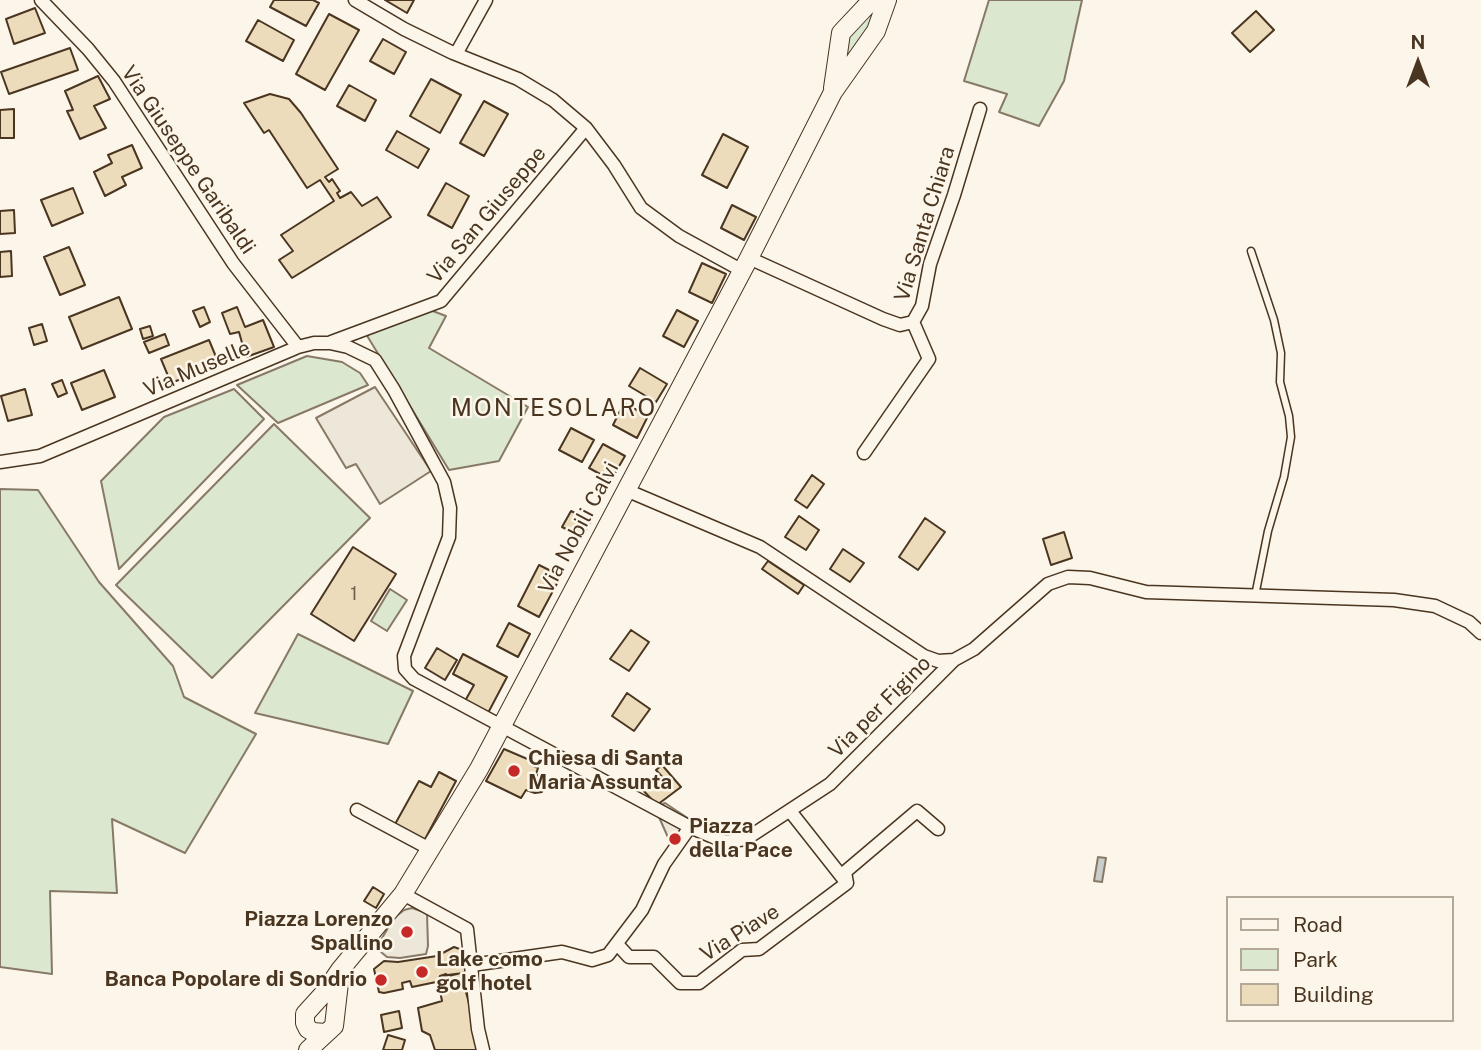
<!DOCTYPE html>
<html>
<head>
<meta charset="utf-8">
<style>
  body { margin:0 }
  #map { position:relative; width:1481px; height:1050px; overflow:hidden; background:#fbf6e9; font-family:"Public Sans",sans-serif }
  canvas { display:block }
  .legend { position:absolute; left:1226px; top:896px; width:228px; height:126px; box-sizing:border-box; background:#fbf6e9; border:2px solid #b4a999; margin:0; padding:9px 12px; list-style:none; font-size:21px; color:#4a3520 }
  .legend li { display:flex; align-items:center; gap:14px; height:35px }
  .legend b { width:35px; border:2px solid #b4a999 }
  .north { position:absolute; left:1383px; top:28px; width:70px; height:70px; -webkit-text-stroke:5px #fbf6e9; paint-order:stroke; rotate:0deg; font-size:19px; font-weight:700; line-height:28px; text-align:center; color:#4a3520 }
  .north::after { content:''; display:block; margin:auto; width:24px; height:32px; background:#4a3520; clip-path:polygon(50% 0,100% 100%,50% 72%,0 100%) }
</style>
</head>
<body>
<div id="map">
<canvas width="1481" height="1050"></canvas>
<ul class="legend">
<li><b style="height:9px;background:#fbf6e9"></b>Road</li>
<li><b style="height:19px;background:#dce7d0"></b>Park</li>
<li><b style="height:19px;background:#ecdcbc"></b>Building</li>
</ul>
<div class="north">N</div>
</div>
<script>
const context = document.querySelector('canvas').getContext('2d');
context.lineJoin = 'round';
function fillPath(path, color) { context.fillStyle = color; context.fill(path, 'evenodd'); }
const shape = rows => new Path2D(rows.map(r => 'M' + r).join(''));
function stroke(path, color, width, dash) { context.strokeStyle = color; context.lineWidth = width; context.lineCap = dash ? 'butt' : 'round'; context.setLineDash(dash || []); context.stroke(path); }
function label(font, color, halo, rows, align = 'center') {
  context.font = font + ' "Public Sans",sans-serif'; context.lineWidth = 5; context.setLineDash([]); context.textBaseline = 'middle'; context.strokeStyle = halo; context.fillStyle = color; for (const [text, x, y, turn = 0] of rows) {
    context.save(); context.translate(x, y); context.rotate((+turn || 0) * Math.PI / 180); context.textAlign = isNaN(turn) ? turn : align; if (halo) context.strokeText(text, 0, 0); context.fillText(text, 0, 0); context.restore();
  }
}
const green = shape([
  [879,0,869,33,839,73,844,35,879,0],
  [989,0,1082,0,1064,81,1039,126,999,112,1007,94,964,81,989,0],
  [430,310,446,316,429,348,528,407,499,461,449,470,366,334,430,310],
  [307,356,342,362,360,373,368,385,278,423,237,385,307,356],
  [234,389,264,419,119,569,101,481,164,417,234,389],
  [274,424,370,518,212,678,116,585,274,424],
  [0,489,38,490,99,582,173,666,184,697,256,734,185,853,112,819,117,893,50,891,52,974,0,967,0,489],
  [390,589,407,600,387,631,371,621,390,589],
  [298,634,413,691,388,744,255,713,298,634]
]);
fillPath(green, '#dce7d0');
stroke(green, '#887966', 2);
const parking = shape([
  [375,387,431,471,380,504,356,464,346,468,316,418,375,387],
  [665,803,692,821,674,851,655,808,665,803],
  [412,908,427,913,428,946,426,954,400,958,387,957,376,948,394,918,404,910,412,908]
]);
fillPath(parking, '#ede7d9');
stroke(parking, '#887966', 2);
const water = shape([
  [1098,857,1106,858,1102,882,1094,881,1098,857]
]);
fillPath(water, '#c9cecd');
stroke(water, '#887966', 2);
const building = shape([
  [274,0,313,0,319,3,306,26,270,7,274,0],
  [385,0,414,0,407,13,385,0],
  [35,8,45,33,14,44,6,19,35,8],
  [1256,11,1274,30,1250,52,1232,33,1256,11],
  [329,14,359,30,325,90,296,74,329,14],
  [258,20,294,40,283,61,246,41,258,20],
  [383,39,406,52,394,74,370,61,383,39],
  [70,48,78,70,9,94,1,72,70,48],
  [98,76,110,99,94,106,106,128,80,139,67,111,73,110,65,91,98,76],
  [431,79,461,95,440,133,410,116,431,79],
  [349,85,376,100,365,121,337,106,349,85],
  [270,94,289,99,301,113,338,169,325,177,329,182,332,179,340,191,337,193,340,198,351,192,362,206,377,197,391,217,292,278,279,260,293,251,281,235,334,201,320,180,307,188,269,130,264,133,244,103,270,94],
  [484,101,508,114,484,156,460,143,484,101],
  [14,109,14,138,0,138,0,110,14,109],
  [397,131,429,149,418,168,386,150,397,131],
  [723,134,748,147,727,188,702,175,723,134],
  [132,145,142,168,122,177,126,185,105,196,94,172,112,163,108,155,132,145],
  [446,183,469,196,452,228,428,215,446,183],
  [73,188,83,213,52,226,41,200,73,188],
  [732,205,756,217,744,240,721,228,732,205],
  [14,210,15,233,0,234,0,211,14,210],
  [69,247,85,285,60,295,44,257,69,247],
  [11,251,12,276,0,277,0,252,11,251],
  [702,263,726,274,712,303,689,292,702,263],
  [119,297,132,329,82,349,69,317,119,297],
  [204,307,210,322,200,327,193,311,204,307],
  [237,307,245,327,263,320,274,347,246,357,239,332,230,334,222,313,237,307],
  [677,310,698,321,684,347,663,336,677,310],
  [42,324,47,341,34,345,29,328,42,324],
  [150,326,153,336,143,339,140,329,150,326],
  [165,334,169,345,149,353,144,342,165,334],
  [209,340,219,364,171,383,161,359,209,340],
  [640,368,667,384,656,402,629,386,640,368],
  [104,370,115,397,82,410,71,383,104,370],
  [62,380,67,393,58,397,52,384,62,380],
  [25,389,32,415,8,421,1,396,25,389],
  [624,403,648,416,637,438,613,425,624,403],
  [571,428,594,440,582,462,559,450,571,428],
  [603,444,625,456,611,480,589,468,603,444],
  [812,475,824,484,807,508,795,500,812,475],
  [571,511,591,521,582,537,562,527,571,511],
  [799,516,819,530,806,550,785,537,799,516],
  [925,518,945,532,918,570,899,557,925,518],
  [1064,532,1072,558,1051,565,1043,539,1064,532],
  [353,547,396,574,354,641,311,614,353,547],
  [843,549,864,563,850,582,830,569,843,549],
  [768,561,804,585,798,594,762,569,768,561],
  [539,565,561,576,539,617,518,606,539,565],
  [509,623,530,634,518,657,497,646,509,623],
  [631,630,649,642,629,671,610,659,631,630],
  [437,648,457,660,445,680,425,668,437,648],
  [463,654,507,677,488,713,465,701,474,685,453,674,463,654],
  [627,693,650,709,634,731,612,716,627,693],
  [504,749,532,761,531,765,538,768,536,774,545,784,542,792,535,793,526,790,521,798,486,781,504,749],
  [662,765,681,787,657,805,640,787,648,779,659,787,666,781,656,770,662,765],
  [439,772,456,781,424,841,394,826,419,781,431,787,439,772],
  [373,887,384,894,376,908,364,901,373,887],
  [454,947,465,951,466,972,448,976,446,974,440,976,441,981,412,987,410,981,402,983,403,989,384,993,379,992,374,969,384,961,398,962,437,956,454,947],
  [463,973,464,985,482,1050,435,1050,430,1035,422,1031,418,1008,442,1001,438,981,440,976,463,973],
  [399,1011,402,1028,384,1032,381,1015,399,1011],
  [388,1035,405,1040,402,1050,383,1050,388,1035]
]);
fillPath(building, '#ecdcbc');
stroke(building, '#4a3520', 2);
const lane = shape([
  [1251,251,1274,320,1281,353,1280,382,1289,416,1291,437,1284,477,1268,531,1255,596]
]);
const street = shape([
  [41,0,88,49,114,81,233,263,298,347],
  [355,0,404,29,453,53,518,79,553,100,586,128,614,165,641,208,679,236,741,270],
  [456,54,486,0],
  [749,258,883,319,900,325,913,322],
  [913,322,922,306,930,264,954,195,980,109],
  [331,342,441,301,586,128],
  [864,453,929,359,913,322],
  [0,462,40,456,298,347,314,343,330,343,348,347,375,360,394,390,444,482,450,508,449,537,404,656,405,669,414,679,690,827,725,842,746,839,830,784,954,660,974,649,1048,584,1068,577,1090,578,1146,592,1394,600,1435,606,1469,622,1481,633],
  [626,490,760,547,924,656,938,661,954,660],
  [357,810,430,849],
  [790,811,846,882],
  [403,894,467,929,478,1029,483,1050],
  [617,944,629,957,654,957,680,983,699,983,742,950,759,949,847,883,845,872,917,811,938,829],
  [472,965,562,952,592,960,608,955,642,910,664,864,690,827]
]);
const secondary = shape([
  [833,88,841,33,872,0],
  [325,1033,313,1032,308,1029,305,1023,305,1014,325,992,340,970,403,894,479,769,749,258,833,92,876,31,887,0],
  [308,1050,334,1026,340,974]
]);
stroke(lane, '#4a3520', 9);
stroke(street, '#4a3520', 15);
stroke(secondary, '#4a3520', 20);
stroke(lane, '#fbf6e9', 6);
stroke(street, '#fbf6e9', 12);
stroke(secondary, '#fbf6e9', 18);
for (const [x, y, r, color] of [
  [514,771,7,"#c62828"],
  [675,839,7,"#c62828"],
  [407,932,7,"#c62828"],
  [422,972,7,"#c62828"],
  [381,980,7,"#c62828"]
]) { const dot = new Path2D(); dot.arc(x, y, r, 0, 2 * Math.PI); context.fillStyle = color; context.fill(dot); stroke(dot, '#fbf6e9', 2.5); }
label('18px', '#725f47', null, [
  ["1",354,594]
]);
label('21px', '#4a3520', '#fbf6e9', [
  ["Via Giuseppe Garibaldi",188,160,56],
  ["Via San Giuseppe",487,215,-50],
  ["Via Santa Chiara",925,224,-73],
  ["Via Muselle",197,369,-23],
  ["Via Nobili Calvi",579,528,-62],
  ["Via per Figino",880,707,-45],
  ["Via Piave",740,933,-32]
]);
label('bold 21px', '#4a3520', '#fbf6e9', [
  ["Chiesa di Santa",528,759],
  ["Maria Assunta",528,783],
  ["Piazza",689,827],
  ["della Pace",689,851],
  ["Piazza Lorenzo",393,920,"right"],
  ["Spallino",393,944,"right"],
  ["Lake como",436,960],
  ["golf hotel",436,984],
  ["Banca Popolare di Sondrio",367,980,"right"]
], 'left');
context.letterSpacing = '2px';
label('24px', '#4a3520', '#fbf6e9', [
  ["MONTESOLARO",554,409]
]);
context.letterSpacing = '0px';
</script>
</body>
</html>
